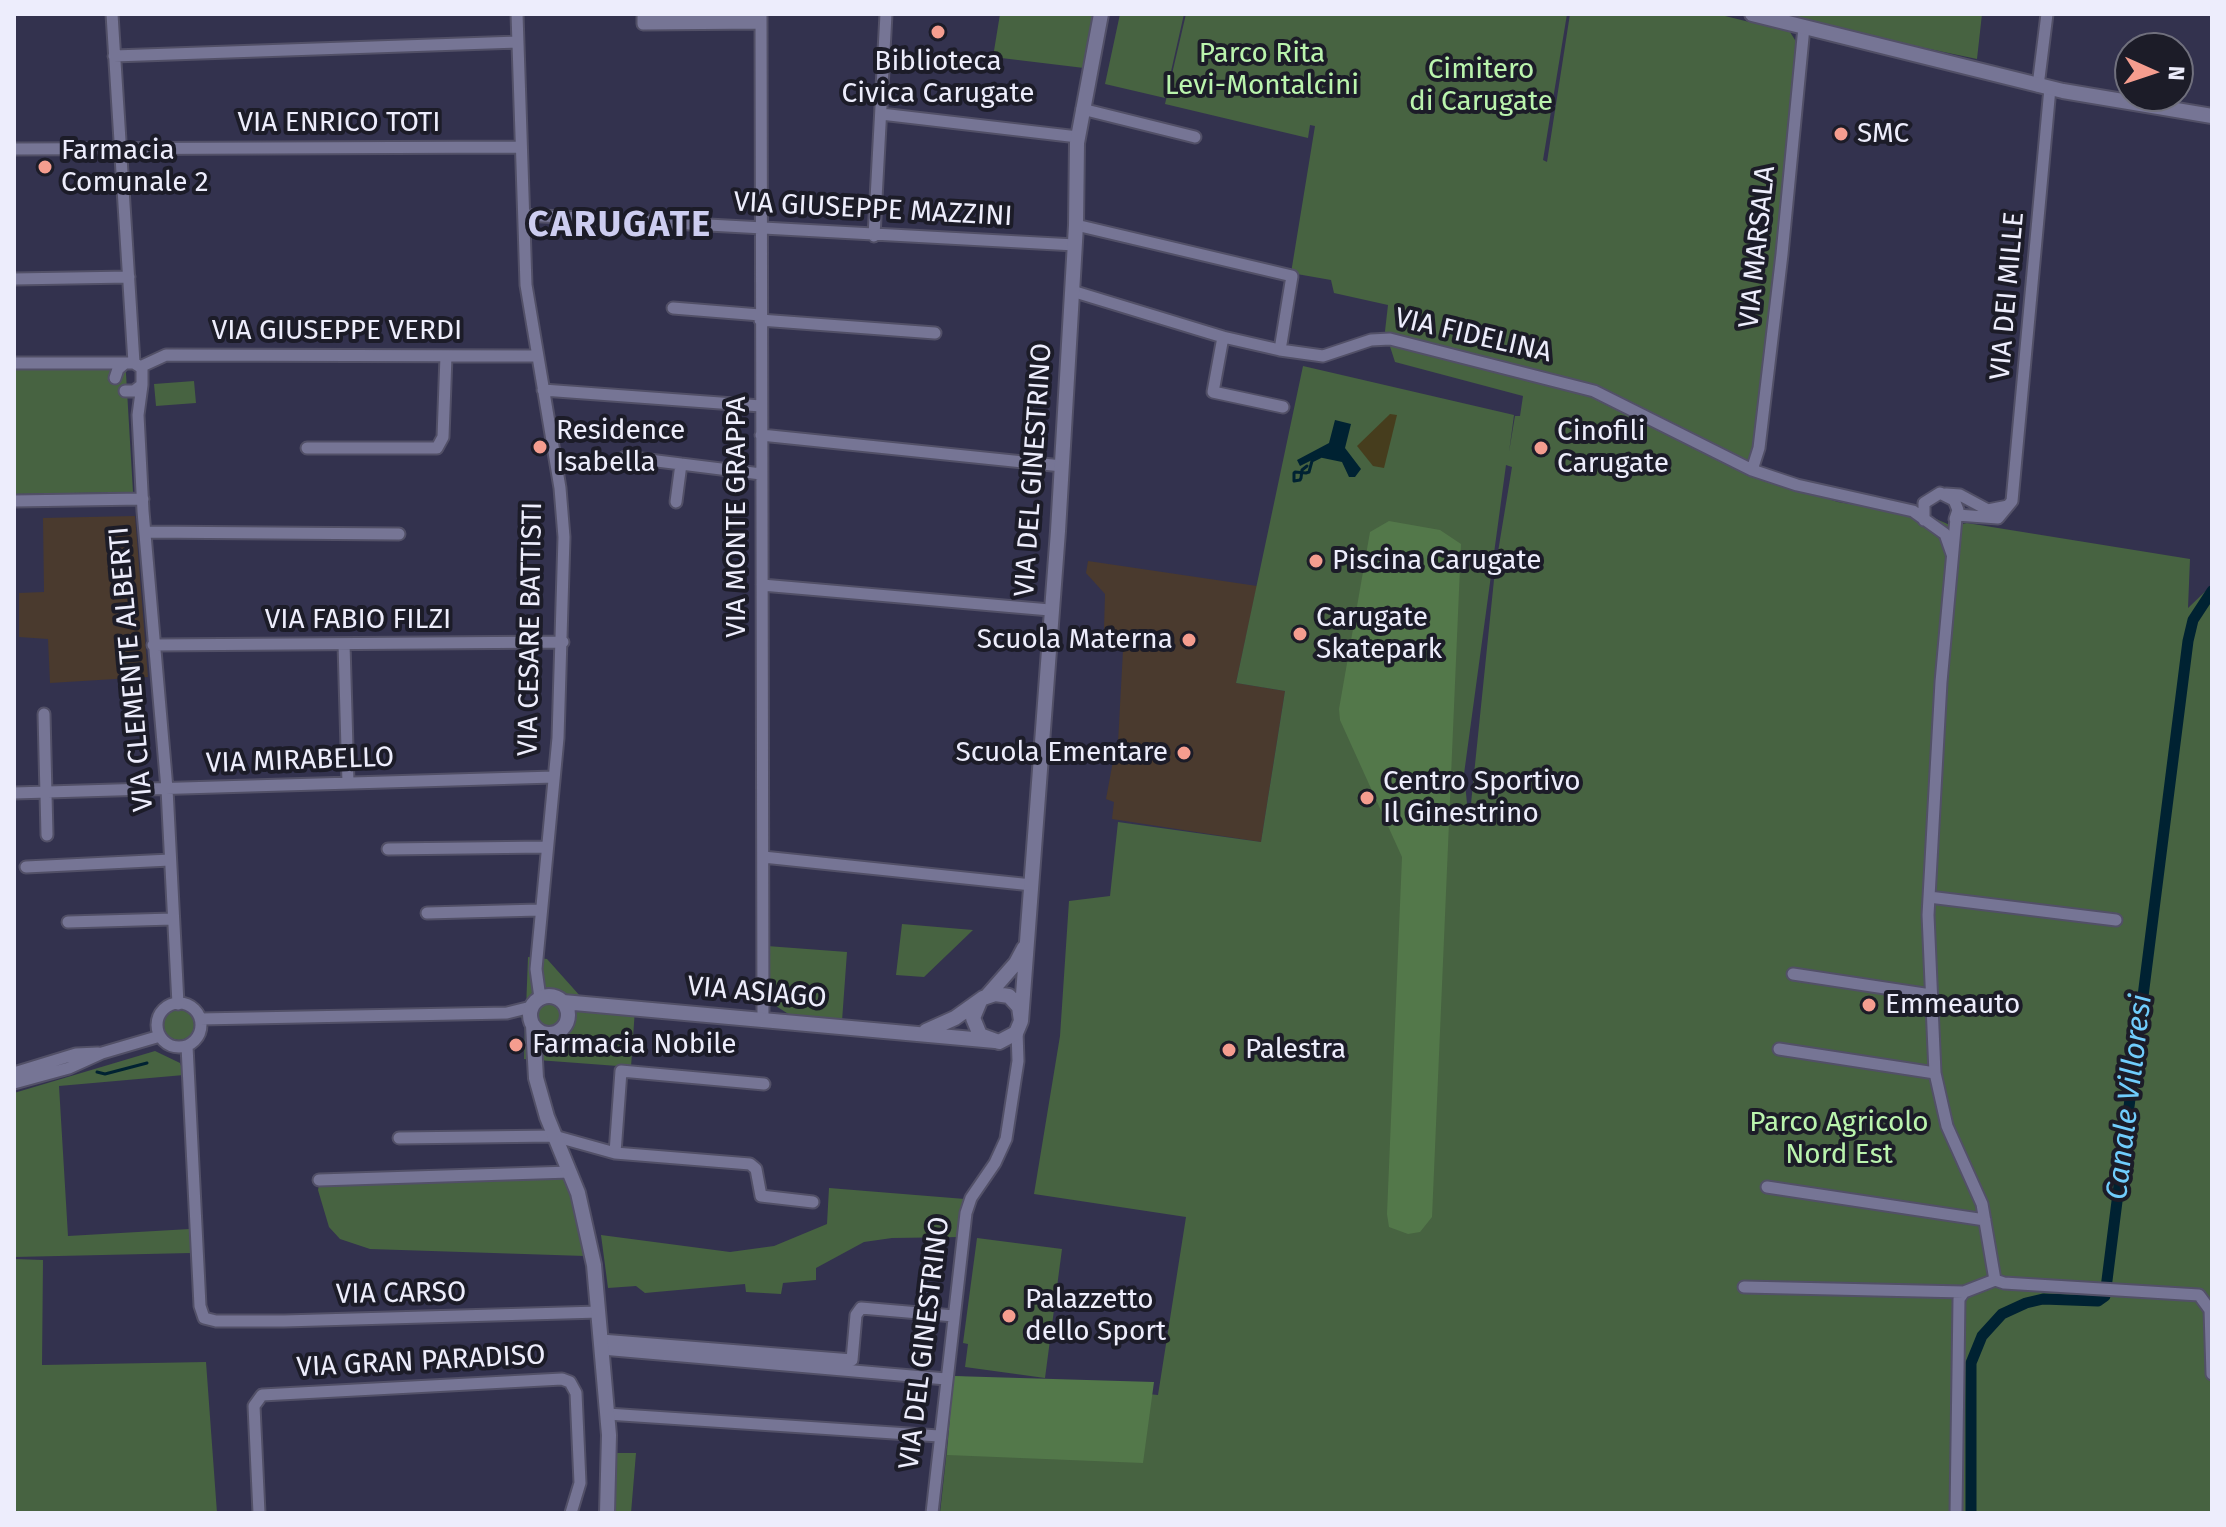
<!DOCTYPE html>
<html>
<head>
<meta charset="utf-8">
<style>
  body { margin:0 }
  #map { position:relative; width:2226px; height:1527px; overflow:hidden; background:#33324e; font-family:"Fira Sans",sans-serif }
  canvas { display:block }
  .frame { position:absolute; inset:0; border:16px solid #ededfc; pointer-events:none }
  .north { position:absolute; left:2114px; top:32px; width:80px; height:80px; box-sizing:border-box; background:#1c1c28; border:2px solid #70707d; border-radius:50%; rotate:93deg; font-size:22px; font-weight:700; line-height:32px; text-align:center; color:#ededfc }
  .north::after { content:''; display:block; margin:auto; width:28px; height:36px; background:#f59d8f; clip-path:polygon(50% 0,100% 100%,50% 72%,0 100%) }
</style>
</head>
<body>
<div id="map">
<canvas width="2226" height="1527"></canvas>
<div class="frame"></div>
<div class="north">N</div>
</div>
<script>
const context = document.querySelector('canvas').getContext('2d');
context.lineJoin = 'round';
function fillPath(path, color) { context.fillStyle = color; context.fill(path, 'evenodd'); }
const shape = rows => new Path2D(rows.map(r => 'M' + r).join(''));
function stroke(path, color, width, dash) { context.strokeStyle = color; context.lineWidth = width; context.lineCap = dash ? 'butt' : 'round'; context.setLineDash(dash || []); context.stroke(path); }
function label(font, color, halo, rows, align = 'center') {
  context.font = font + ' "Fira Sans",sans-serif'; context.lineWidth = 8; context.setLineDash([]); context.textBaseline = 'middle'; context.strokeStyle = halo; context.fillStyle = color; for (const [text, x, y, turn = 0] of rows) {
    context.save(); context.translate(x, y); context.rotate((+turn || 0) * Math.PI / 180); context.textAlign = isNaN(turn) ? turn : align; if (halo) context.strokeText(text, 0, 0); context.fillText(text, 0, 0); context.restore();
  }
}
fillPath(shape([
  [135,516,148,677,50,683,48,639,19,637,19,593,44,592,43,518],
  [1088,561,1257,586,1236,683,1285,691,1261,842,1112,819,1114,802,1106,799,1113,761,1117,761,1124,632,1104,629,1105,594,1086,573]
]), '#4a3a2e');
fillPath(shape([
  [1000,14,1096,14,1084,68,993,57],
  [1120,14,1184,14,1165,98,1105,84],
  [1186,14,1567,14,1543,160,1547,162,1570,14,1717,14,1790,32,1800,48,1750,474,1838,502,1934,518,1952,526,1967,523,2190,559,2188,608,2212,585,2212,1513,940,1513,955,1376,1158,1395,1186,1217,1034,1194,1060,1036,1069,901,1110,896,1118,822,1261,842,1285,691,1236,683,1303,366,1514,415,1509,452,1515,416,1520,416,1523,396,1395,362,1385,331,1388,305,1334,293,1331,280,1291,273,1315,126,1310,125,1308,138,1165,104],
  [1506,465,1512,467,1495,570,1469,823,1464,774],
  [1794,14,1982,14,1977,59,1801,22],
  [125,357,133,492,14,494,14,359],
  [194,381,196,403,156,406,154,384],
  [902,924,973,930,924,977,896,975],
  [767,946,847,952,842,1021,793,1017,776,1006,767,990],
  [528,957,547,959,581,997,635,1009,631,1067,524,1059,525,1019,508,1013,526,1009],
  '164 1025a15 15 0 1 1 30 0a15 15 0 1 1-30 0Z',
  [155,1051,180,1063,184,1075,59,1086,68,1236,190,1229,191,1253,14,1257,14,1093],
  [567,1176,585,1256,370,1249,340,1239,329,1227,318,1190,320,1180],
  [829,1188,965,1199,961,1237,892,1238,864,1242,816,1268,816,1280,783,1283,781,1294,746,1292,745,1284,645,1293,636,1286,608,1288,601,1235,730,1252,774,1246,827,1224],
  [977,1238,1062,1249,1045,1378,965,1367,968,1344,963,1343],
  [14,1259,43,1260,42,1365,206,1362,217,1513,14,1513],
  [608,1453,636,1453,631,1513,605,1513]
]), '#476341');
fillPath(shape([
  [1389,521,1440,530,1461,544,1432,1217,1420,1232,1408,1234,1389,1227,1387,1214,1402,857,1340,720,1339,709,1370,532],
  [953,1376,1154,1382,1143,1463,947,1455]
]), '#53784a');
fillPath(shape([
  [1390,414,1397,415,1384,468,1373,466,1357,446]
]), '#463d1d');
fillPath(shape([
  [1335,420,1351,424,1345,448,1361,469,1355,477,1349,477,1342,462,1318,457,1300,466,1297,460,1329,443]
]), '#002232');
stroke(shape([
  [1307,466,1302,470,1301,478,1300,480,1294,481,1294,473,1295,472,1306,473,1309,472,1312,461,1320,457],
  [97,1072,105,1074,147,1063]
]), '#002232', 3);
stroke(shape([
  [1971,1513,1971,1363,1982,1336,2002,1314,2026,1303,2043,1299,2098,1301,2105,1296,2188,641,2193,620,2212,591]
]), '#002232', 11);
const minor = shape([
  [112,14,134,363],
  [517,14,526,285,560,488,564,537,558,738,536,969,540,998],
  [761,14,763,1020],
  [761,23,643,24,643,17,761,17],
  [114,56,518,42],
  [2038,86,2047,14],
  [1082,109,1195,137],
  [881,114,1078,137],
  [14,149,521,147],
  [525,215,1075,245],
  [1076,225,1292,276,1280,350],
  [874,236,886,14],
  [14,279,129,277],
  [1072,291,1223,337,1280,350,1323,356,1371,340,1390,339,1594,391,1752,470,1797,485,1913,511,1945,534,1952,554],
  [673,308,760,315],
  [760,320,935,333],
  [1223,337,1213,392,1283,407],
  [14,363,125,363],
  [140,367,166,355,537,356],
  [115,378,118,369,125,363,134,363,142,368,142,385,134,391,125,391],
  [142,385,138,415,143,511,167,789,178,1004],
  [543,390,761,406],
  [761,435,1062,466],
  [307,448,437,448,443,437,446,356],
  [625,457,761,474],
  [1752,470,1759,448,1782,254,1804,27],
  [1946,494,1960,495,1988,510,2008,506],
  [14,501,143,499],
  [676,502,681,464],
  [1957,515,1998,518,2012,501,2050,88],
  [1956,518,1941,682,1928,915,1935,1073,1947,1126,1982,1204,1995,1280],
  [1924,520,1924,503,1940,493,1954,500,1958,510,1955,519],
  [145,532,399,534],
  [762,585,1050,610],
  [344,644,348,783],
  [153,645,563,642],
  [44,714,47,835],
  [14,793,554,777],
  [388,849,545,847],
  [763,857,1032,885],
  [26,867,170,860],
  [1929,897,2116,920],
  [427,913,539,910],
  [68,922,173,919],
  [1793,974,1931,995],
  '157 1025a22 22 0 1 1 44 0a22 22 0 1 1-44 0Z',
  [200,1019,507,1013,531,1007],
  [187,1046,200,1306,204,1318,216,1321,284,1321,599,1312],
  [1779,1049,1935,1073],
  [14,1073,76,1054,98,1053],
  [14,1083,69,1068,102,1053,160,1036],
  [399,1138,554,1136,615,1153,750,1164,756,1169,761,1196,813,1202],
  [615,1153,621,1071,764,1084],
  [319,1180,570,1172],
  [1767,1187,1985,1220],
  [1995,1280,2004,1283,2199,1295,2210,1310,2212,1374],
  [1744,1287,1964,1292],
  [601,1340,852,1360,856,1315,861,1308,954,1316],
  [602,1349,946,1379],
  [607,1414,939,1436],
  [259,1513,254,1406,262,1395,562,1379,570,1382,576,1393,580,1483,571,1513],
  [932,1513,966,1213,971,1198,995,1163,1006,1139,1018,1061,1017,1031],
  [1956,1513,1959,1299,1964,1292,1995,1280]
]);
const tertiary = shape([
  [1752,14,2063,91,2212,116],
  [987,996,1016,963,1024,948],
  '530 1015a19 19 0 1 1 38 0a19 19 0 1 1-38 0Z',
  [563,1002,995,1041],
  [1021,1021,1058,531,1076,225,1077,143,1101,14],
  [533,1025,536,1078,547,1117,578,1193,594,1265,609,1435,607,1513],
  [926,1031,955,1018,983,998,995,994,1009,996,1019,1007,1021,1021,1016,1033,999,1042,980,1035,973,1018,980,1001]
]);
stroke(minor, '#525067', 15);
stroke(tertiary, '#525067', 18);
stroke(minor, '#767595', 11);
stroke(tertiary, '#767595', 14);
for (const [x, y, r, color] of [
  [938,32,8,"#f59d8f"],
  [1841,134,8,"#f59d8f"],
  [45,167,8,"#f59d8f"],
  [540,447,8,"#f59d8f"],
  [1541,448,8,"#f59d8f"],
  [1316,561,8,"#f59d8f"],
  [1300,634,8,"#f59d8f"],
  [1189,640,8,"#f59d8f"],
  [1184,753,8,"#f59d8f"],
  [1367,798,8,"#f59d8f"],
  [1869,1005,8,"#f59d8f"],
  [516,1045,8,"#f59d8f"],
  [1229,1050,8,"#f59d8f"],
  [1009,1316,8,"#f59d8f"]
]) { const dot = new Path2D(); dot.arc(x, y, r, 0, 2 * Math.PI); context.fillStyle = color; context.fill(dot); stroke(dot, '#1c1c28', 3); }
label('28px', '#baf4ad', '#1c1c28', [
  ["Parco Rita",1262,54],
  ["Levi-Montalcini",1262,86],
  ["Cimitero",1481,70],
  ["di Carugate",1481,102],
  ["Parco Agricolo",1839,1123],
  ["Nord Est",1839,1155]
]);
label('28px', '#ededfc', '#1c1c28', [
  ["Biblioteca",938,62,"center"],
  ["Civica Carugate",938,94,"center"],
  ["SMC",1857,134],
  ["Farmacia",61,151],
  ["Comunale 2",61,183],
  ["Residence",556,431],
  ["Isabella",556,463],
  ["Cinofili",1557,432],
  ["Carugate",1557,464],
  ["Piscina Carugate",1332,561],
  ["Carugate",1316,618],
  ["Skatepark",1316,650],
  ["Scuola Materna",1173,640,"right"],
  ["Scuola Ementare",1168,753,"right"],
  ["Centro Sportivo",1383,782],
  ["Il Ginestrino",1383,814],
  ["Emmeauto",1885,1005],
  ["Farmacia Nobile",532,1045],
  ["Palestra",1245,1050],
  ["Palazzetto",1025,1300],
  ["dello Sport",1025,1332]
], 'left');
label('28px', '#ededfc', '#1c1c28', [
  ["VIA ENRICO TOTI",339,123],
  ["VIA GIUSEPPE MAZZINI",873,210,3],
  ["VIA MARSALA",1758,247,-84],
  ["VIA DEI MILLE",2008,296,-85],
  ["VIA GIUSEPPE VERDI",337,331],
  ["VIA FIDELINA",1473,336,13],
  ["VIA DEL GINESTRINO",1034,470,-86],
  ["VIA MONTE GRAPPA",737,517,-90],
  ["VIA FABIO FILZI",358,620],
  ["VIA CESARE BATTISTI",531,629,-89],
  ["VIA CLEMENTE ALBERTI",132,669,-95],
  ["VIA MIRABELLO",300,761,-2],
  ["VIA ASIAGO",757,993,5],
  ["VIA CARSO",401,1294,-1],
  ["VIA DEL GINESTRINO",925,1343,-83],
  ["VIA GRAN PARADISO",421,1362,-3]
]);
label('italic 30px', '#70cdfd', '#1c1c28', [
  ["Canale Villoresi",2130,1097,-83]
]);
context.letterSpacing = '2px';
label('bold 36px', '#cdcdf0', '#1c1c28', [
  ["CARUGATE",620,226]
]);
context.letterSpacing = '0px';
</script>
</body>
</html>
